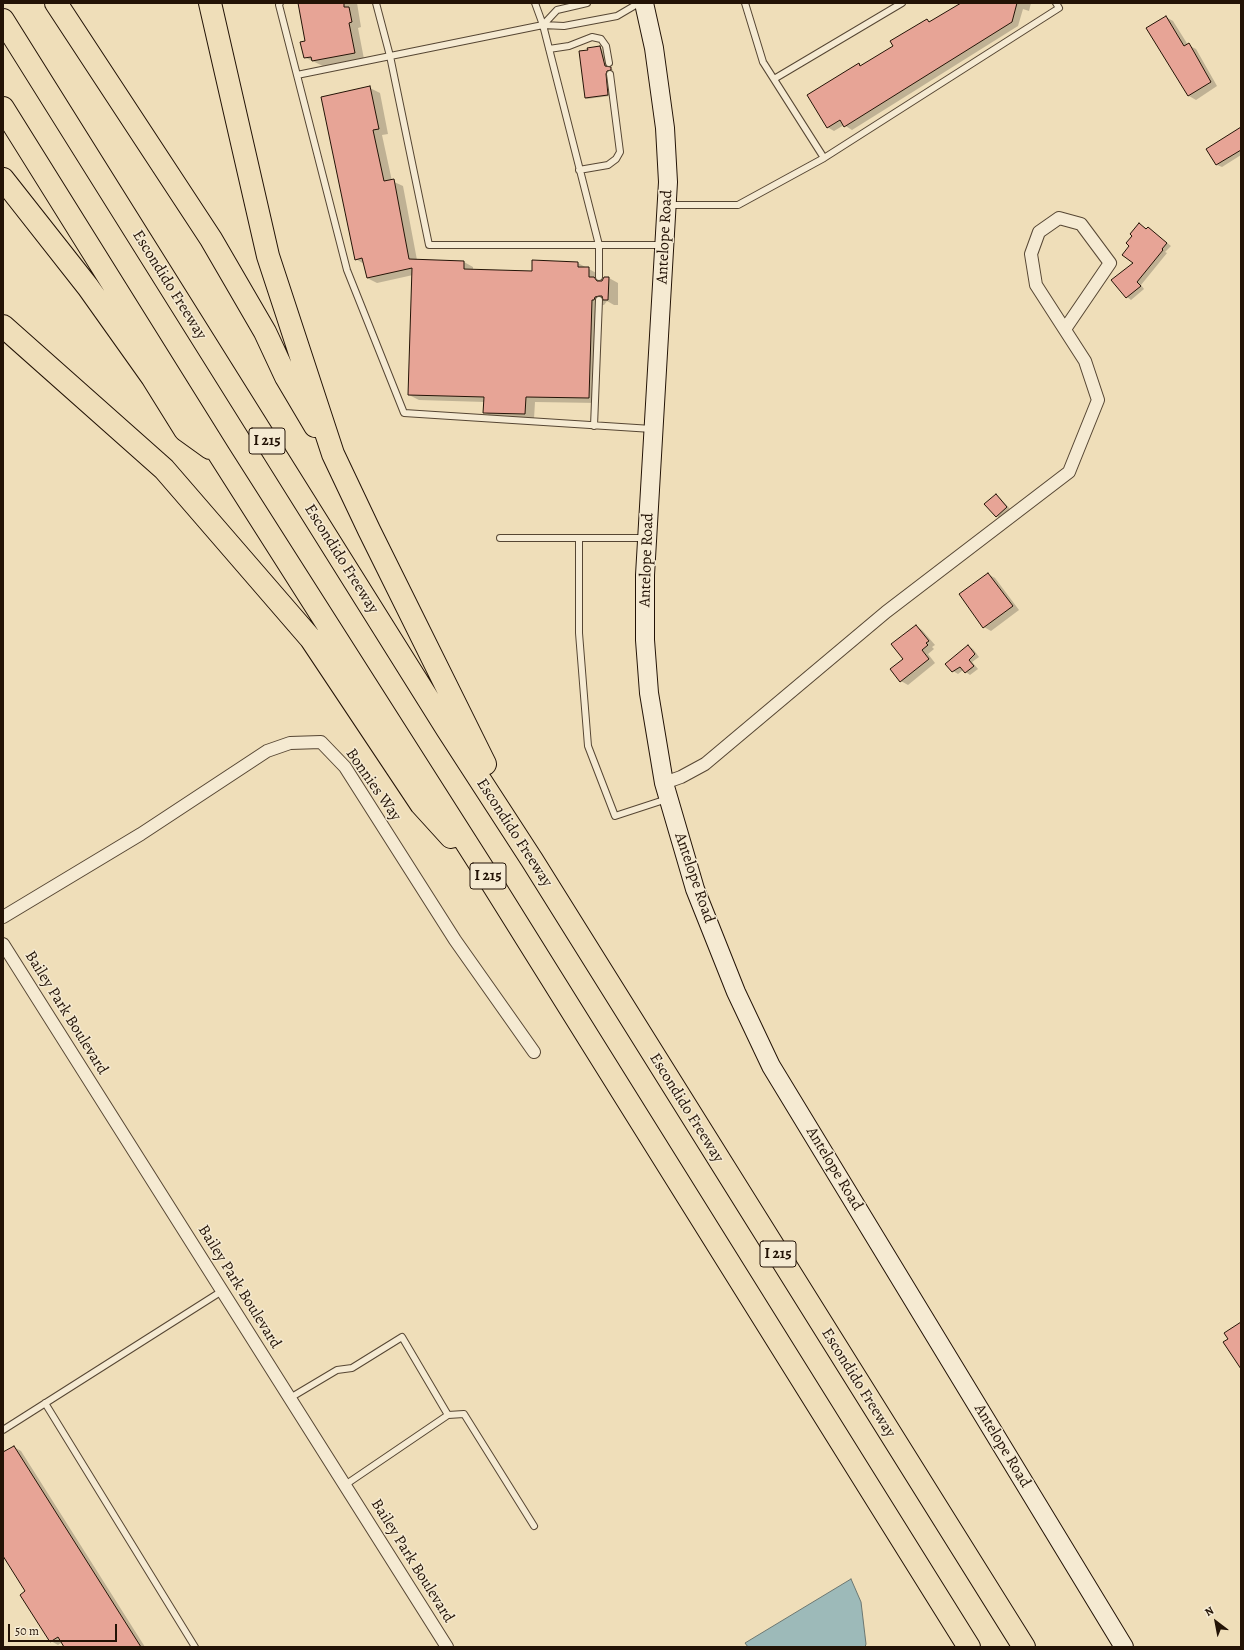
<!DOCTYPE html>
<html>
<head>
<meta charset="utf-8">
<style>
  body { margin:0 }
  #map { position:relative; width:1244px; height:1650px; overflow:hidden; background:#efdeb9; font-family:Alegreya,serif }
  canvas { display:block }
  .frame { position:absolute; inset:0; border:4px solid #231306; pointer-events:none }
  .north { position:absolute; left:1196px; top:1602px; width:40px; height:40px; -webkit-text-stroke:3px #f5ead2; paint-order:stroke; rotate:328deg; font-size:11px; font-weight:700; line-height:16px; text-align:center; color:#231306 }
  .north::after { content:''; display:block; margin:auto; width:14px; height:18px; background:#231306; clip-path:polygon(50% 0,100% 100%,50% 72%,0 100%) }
  .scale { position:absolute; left:8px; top:1624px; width:109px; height:18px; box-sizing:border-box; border:2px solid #231306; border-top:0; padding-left:5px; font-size:12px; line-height:14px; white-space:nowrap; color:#231306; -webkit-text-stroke:3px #f5ead2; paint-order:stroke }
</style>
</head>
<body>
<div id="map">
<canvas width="1244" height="1650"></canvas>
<div class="frame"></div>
<div class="north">N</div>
<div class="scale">50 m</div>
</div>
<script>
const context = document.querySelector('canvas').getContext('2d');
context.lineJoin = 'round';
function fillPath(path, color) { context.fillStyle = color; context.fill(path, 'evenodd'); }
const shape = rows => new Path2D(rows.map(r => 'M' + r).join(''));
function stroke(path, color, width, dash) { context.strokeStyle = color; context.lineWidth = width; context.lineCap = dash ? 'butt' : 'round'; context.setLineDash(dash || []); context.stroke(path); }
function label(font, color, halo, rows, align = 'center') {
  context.font = font + ' Alegreya,serif'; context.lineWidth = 3; context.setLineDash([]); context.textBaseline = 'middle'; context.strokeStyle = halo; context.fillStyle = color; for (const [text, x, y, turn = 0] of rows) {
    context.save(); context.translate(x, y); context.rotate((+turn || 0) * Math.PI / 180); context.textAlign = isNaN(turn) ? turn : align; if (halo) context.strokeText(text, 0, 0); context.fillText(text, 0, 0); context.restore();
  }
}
const water = shape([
  [851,1579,861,1602,866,1644,865,1647,748,1647,745,1643,851,1579]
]);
fillPath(water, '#9dbab9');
stroke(water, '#6c7771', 1);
fillPath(shape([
  [299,3,357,3,361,27,358,28,364,59,323,66,304,57,306,42],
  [960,3,1031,3,1029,11,1023,9,1018,26,852,130,844,125,834,131,827,127,859,64,862,66,894,46,927,20,931,22,959,5],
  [1166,17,1173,21,1188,45,1196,49,1217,86,1196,100,1189,96,1147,29],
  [600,47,602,49,607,67,612,69,613,70,609,71,607,76,610,96,587,99,585,98],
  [370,88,380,93,388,134,382,135,392,181,403,186,417,260,464,262,473,267,473,270,533,272,578,263,598,274,598,280,601,282,609,278,618,283,618,305,614,305,607,301,604,305,601,305,598,403,535,402,534,419,494,418,484,412,485,402,419,400,409,395,413,275,377,283,367,278,364,264,356,259],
  [1241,129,1241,155,1222,167,1217,165,1208,150],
  [1139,224,1147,229,1152,231,1171,246,1165,252,1167,253,1141,285,1144,289,1131,300,1127,297,1134,263,1131,246],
  [996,495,1000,498,1011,510,1001,519,997,516,986,504],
  [988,574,995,578,1019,610,991,631,984,627],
  [916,626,922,630,935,645,932,647,934,649,928,654,935,663,908,685,901,681,904,659],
  [968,646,973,649,979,657,972,662,978,669,970,675,963,670,958,674,953,671,947,664],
  [14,1447,21,1451,145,1647,65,1647,62,1642,58,1645,51,1641,26,1591,3,1554,3,1453]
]), '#0003');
const building = shape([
  [298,3,344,3,344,7,349,7,352,22,349,23,355,53,312,61,311,57,304,58,300,42,305,41,298,3],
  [961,3,1017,3,1012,22,844,127,840,120,827,128,807,95,859,63,860,66,893,46,890,41,927,19,929,22,961,3],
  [1166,16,1184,46,1189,43,1211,82,1188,96,1146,28,1166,16],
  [600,46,605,66,611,67,611,70,607,71,606,74,608,95,585,98,579,51,588,50,587,48,600,46],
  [370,86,379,129,373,130,384,181,394,179,409,259,464,261,464,269,532,271,532,260,578,262,578,267,589,267,589,277,594,277,597,281,602,281,604,277,609,277,608,300,603,300,602,296,599,296,595,297,594,300,592,300,589,398,526,397,525,414,483,413,484,397,408,395,412,268,367,278,362,258,355,260,321,97,370,86],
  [1241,127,1241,150,1216,165,1206,149,1241,127],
  [1139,223,1146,229,1148,227,1167,243,1162,249,1163,250,1137,282,1141,286,1126,298,1111,280,1133,263,1122,255,1129,246,1126,243,1132,236,1130,234,1139,223],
  [996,494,1007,507,996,517,984,504,996,494],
  [988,573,1013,606,983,628,959,594,988,573],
  [916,625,929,641,926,643,928,645,922,650,929,659,900,682,890,669,903,659,891,644,916,625],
  [968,645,975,654,969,660,974,666,965,673,960,667,952,672,945,664,968,645],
  [1241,1322,1241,1369,1223,1342,1228,1339,1224,1333,1241,1322],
  [14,1446,141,1647,64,1647,58,1637,50,1642,20,1595,25,1591,3,1556,3,1452,14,1446]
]);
fillPath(building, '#e7a496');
stroke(building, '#231306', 1);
const service = shape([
  [280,3,279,5,347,270,404,413,652,429],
  [376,3,390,56,429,245,663,245],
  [535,3,543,25,599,245,599,277],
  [745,3,763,62,824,158,1059,8,1056,3],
  [543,25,557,10,587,3],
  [549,49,569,46,592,37,601,39,606,46,609,63],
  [297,75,543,25,564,26,617,16,639,3],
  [774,79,902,3],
  [579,170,608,165,616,159,620,152,610,74],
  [668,205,738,205,824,158],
  [594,426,599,300],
  [500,538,645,538],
  [579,538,579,633,588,746,615,816,667,799],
  [290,1398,337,1370,352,1368,402,1337,448,1415,464,1414,534,1526],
  [45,1403,195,1647],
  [3,1430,222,1291],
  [345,1485,448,1415]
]);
const minor = shape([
  [664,783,681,777,705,764,886,612,1069,472,1098,400,1085,361,1036,285,1031,254,1039,232,1059,218,1081,224,1110,263,1065,329],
  [3,917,141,834,267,751,290,743,321,742,345,767,455,940,534,1052],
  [3,944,447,1647]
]);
const secondary = shape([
  [644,3,654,48,665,128,668,182,645,575,645,640,649,693,664,783,695,889,736,992,771,1066,1124,1647]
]);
const motorway = shape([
  [56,3,211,239,265,332,286,377,315,426],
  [210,3,268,256,333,454,369,530,485,764],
  [3,20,447,729,532,860,1024,1647],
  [3,108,219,454,492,883,969,1647],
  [3,179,88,287,152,377,185,430,210,448],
  [3,326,164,469,311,639,421,804,451,837]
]);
stroke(service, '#564633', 8);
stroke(minor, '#564633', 14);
stroke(secondary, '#231306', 20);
stroke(motorway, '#231306', 24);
stroke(service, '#f5ead2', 6);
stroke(minor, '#f5ead2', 12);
stroke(secondary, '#f5ead2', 18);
stroke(motorway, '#efdeb9', 22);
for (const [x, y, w] of [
  [267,441,36],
  [488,876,36],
  [778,1254,36]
]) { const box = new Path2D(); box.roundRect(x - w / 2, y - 13, w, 26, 3); context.fillStyle = '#f5ead2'; context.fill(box); stroke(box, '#231306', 1); }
label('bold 15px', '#231306', null, [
  ["I 215",267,441],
  ["I 215",488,876],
  ["I 215",778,1254]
]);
label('16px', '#231306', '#f5ead2', [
  ["Antelope Road",665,237,-87],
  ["Escondido Freeway",169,285,58],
  ["Escondido Freeway",341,559,58],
  ["Antelope Road",647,560,-88],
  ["Bonnies Way",373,785,55],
  ["Escondido Freeway",514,833,57],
  ["Antelope Road",694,878,71],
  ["Bailey Park Boulevard",66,1013,58],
  ["Escondido Freeway",686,1108,58],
  ["Antelope Road",834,1169,59],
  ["Bailey Park Boulevard",239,1287,58],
  ["Escondido Freeway",858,1383,58],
  ["Antelope Road",1002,1446,59],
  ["Bailey Park Boulevard",412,1561,58]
]);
</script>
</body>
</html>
